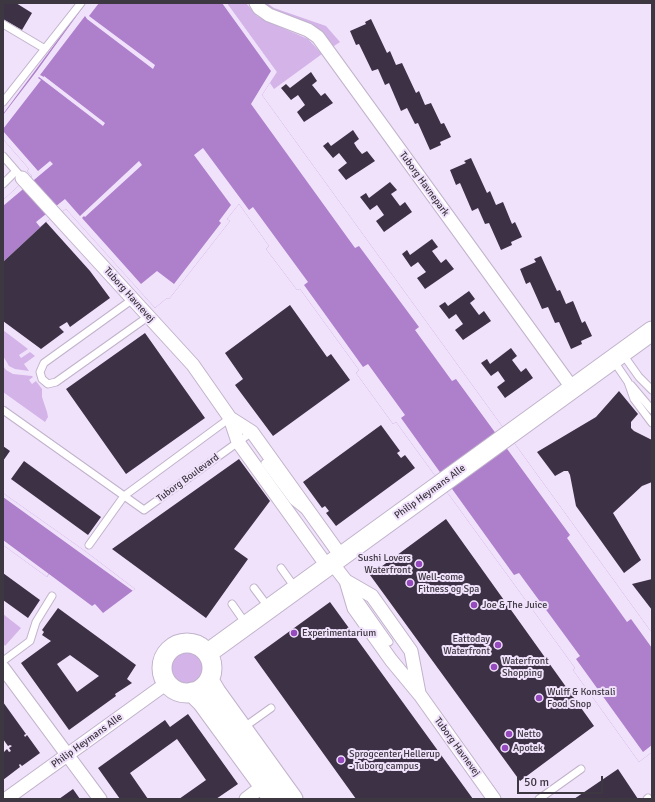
<!DOCTYPE html>
<html>
<head>
<meta charset="utf-8">
<style>
  body { margin:0 }
  #map { position:relative; width:655px; height:802px; overflow:hidden; background:#f1e2fc; font-family:Signika,sans-serif }
  canvas { display:block }
  .frame { position:absolute; inset:0; border:4px solid #3c3740; pointer-events:none }
  .scale { position:absolute; left:517px; top:776px; width:86px; height:18px; box-sizing:border-box; border:2px solid #3c3740; border-top:0; padding-left:5px; font-size:12px; line-height:14px; white-space:nowrap; color:#3c3740; -webkit-text-stroke:3px #f1e2fc; paint-order:stroke }
</style>
</head>
<body>
<div id="map">
<canvas width="655" height="802"></canvas>
<div class="frame"></div>
<div class="scale">50 m</div>
</div>
<script>
const context = document.querySelector('canvas').getContext('2d');
context.lineJoin = 'round';
function fillPath(path, color) { context.fillStyle = color; context.fill(path, 'evenodd'); }
const shape = rows => new Path2D(rows.map(r => 'M' + r).join(''));
function stroke(path, color, width, dash) { context.strokeStyle = color; context.lineWidth = width; context.lineCap = dash ? 'butt' : 'round'; context.setLineDash(dash || []); context.stroke(path); }
function label(font, color, halo, rows, align = 'center') {
  context.font = font + ' Signika,sans-serif'; context.lineWidth = 4; context.setLineDash([]); context.textBaseline = 'middle'; context.strokeStyle = halo; context.fillStyle = color; for (const [text, x, y, turn = 0] of rows) {
    context.save(); context.translate(x, y); context.rotate((+turn || 0) * Math.PI / 180); context.textAlign = isNaN(turn) ? turn : align; if (halo) context.strokeText(text, 0, 0); context.fillText(text, 0, 0); context.restore();
  }
}
fillPath(shape([
  [227,3,246,3,257,16,264,20,308,39,322,54,274,89,270,83,277,72],
  [260,3,267,3,274,8,326,26,340,42,331,48,273,13],
  [3,330,28,349,19,355,21,358,30,352,35,356,24,364,29,371,15,369,9,366,3,356],
  [3,366,6,370,13,374,32,376,33,377,29,380,32,384,36,381,42,389,42,397,47,412,48,417,45,422,3,392],
  [3,614,21,628,5,646,3,643],
  '170 667a17 17 0 1 1 34 0a17 17 0 1 1-34 0Z'
]), '#d3b3e8');
fillPath(shape([
  [85,3,227,3,277,72,262,95,652,633,652,752,639,762,573,670,575,668,396,422,393,424,356,373,359,370,300,289,297,290,266,249,269,246,239,204,227,219,230,221,169,299,167,298,155,308,66,209,46,222,3,262,3,200,26,179,28,180,32,176,27,171,29,169,3,139,3,114],
  [3,493,85,551,135,589,103,613,95,604,92,606,49,574,47,577,3,545]
]), '#ae7fcb');
fillPath(shape([
  [86,3,99,3,89,16,155,65,153,69,87,19,85,16,40,75,44,77,44,76,105,123,103,126,39,77,38,78,41,80,3,129,3,115,36,72],
  [222,3,227,3,277,72,262,95,652,633,652,648,631,619,627,622,567,538,570,535,456,379,452,381,415,330,419,327,359,246,355,248,251,104,271,71],
  [3,131,38,171,50,161,53,164,3,206,3,200,26,179,28,180,32,176,27,171,29,169,3,139],
  [203,148,249,210,253,207,308,282,304,285,363,367,368,364,405,415,401,418,514,575,519,573,580,656,576,659,643,752,652,745,652,752,639,762,573,670,575,668,396,422,393,424,356,373,359,370,300,289,297,290,266,249,269,246,239,204,227,219,230,221,169,299,167,298,155,308,66,209,46,222,40,227,36,222,65,199,80,216,139,161,142,165,85,217,84,216,82,218,141,284,157,271,174,284,221,223,219,221,231,205,194,155],
  [3,493,85,551,135,589,133,591,3,497],
  [3,540,49,574,48,575,47,577,3,545]
]), '#f1e2fc');
fillPath(shape([
  [3,3,16,3,32,13,22,30,3,19],
  [371,19,387,53,390,51,396,65,402,63,416,93,419,91,425,105,431,103,441,124,444,123,451,137,440,142,441,145,430,150,418,123,415,124,407,108,401,111,389,83,385,85,378,69,372,71,359,44,356,45,350,31,366,24,365,22],
  [311,72,317,81,312,85,321,96,325,93,333,103,304,122,297,112,305,105,298,95,291,100,281,88,286,84,290,88],
  [353,130,359,139,354,143,357,148,362,154,367,151,375,161,346,180,338,170,347,163,339,153,333,158,323,146,328,142,331,146],
  [471,158,487,193,490,191,496,205,503,202,512,224,515,222,522,237,511,242,512,245,501,250,489,223,485,224,478,208,472,211,460,183,456,185,450,170,466,163,464,161],
  [390,182,397,190,391,194,400,206,405,202,412,212,384,232,376,221,384,215,377,205,370,210,360,197,366,193,369,198],
  [46,222,90,271,110,298,70,327,67,322,59,327,64,332,41,349,3,321,3,262],
  [432,239,438,247,432,251,441,263,446,259,454,269,425,289,417,278,426,272,418,262,411,267,402,254,407,250,410,255],
  [541,256,557,291,560,290,566,304,573,301,582,323,585,321,592,336,581,341,582,344,571,349,559,322,555,323,548,307,542,309,530,282,526,284,520,269,536,262,534,259],
  [469,291,475,299,470,303,479,315,484,311,491,321,463,340,455,330,463,324,456,314,449,319,439,306,445,302,448,306],
  [290,305,327,357,331,354,350,380,273,436,235,385,243,379,225,353],
  [145,333,205,418,126,474,66,389],
  [511,348,517,356,512,360,521,372,526,368,533,378,505,398,497,387,505,381,498,371,491,376,481,363,487,359,490,364],
  [619,391,638,414,631,422,631,428,634,431,652,440,652,482,642,486,613,513,641,560,624,573,576,506,570,475,568,471,564,471,555,476,537,452,596,417],
  [381,425,400,451,397,453,401,458,405,455,415,468,336,526,326,513,329,511,325,506,322,508,303,482],
  [3,446,10,451,3,461],
  [239,459,270,501,234,549,248,559,206,618,112,549],
  [24,461,101,517,88,535,11,479],
  [446,519,594,726,520,781,370,575],
  [3,573,40,600,28,618,3,600],
  [652,579,652,610,632,584],
  [330,602,473,799,356,799,254,657],
  [58,608,136,665,127,679,132,683,115,694,116,696,69,730,21,663,51,641,42,635,44,632,42,630],
  [70,655,99,676,77,692,57,664],
  [3,702,26,734,24,735,25,737,27,735,40,753,22,766,20,764,19,765,20,767,3,780,3,753,7,749,9,752,11,751,9,748,12,746,10,745,8,746,3,739],
  [188,714,238,784,216,799,179,799,206,780,177,739,130,773,148,799,120,799,98,768,165,720,170,727],
  [618,769,638,799,574,799],
  [73,789,80,799,59,799]
]), '#3d3145');
const lane = shape([
  [3,24,45,49],
  [3,102,81,3],
  [3,156,22,178],
  [3,184,16,171],
  [133,299,44,363,40,372,42,379,48,384,56,382,149,316],
  [622,353,639,377,652,390],
  [613,360,628,382,634,399,652,423],
  [631,385,652,410],
  [3,410,144,510,252,432],
  [265,463,293,501,303,509],
  [89,545,124,496,230,418],
  [281,568,296,589],
  [254,588,269,608],
  [353,591,389,642],
  [232,604,246,624],
  [3,661,30,641,36,622,52,596],
  [243,728,271,708],
  [539,799,581,769],
  [647,799,648,798]
]);
const street = shape([
  [256,3,259,8,269,15,308,30,318,37,573,389],
  [22,178,193,365,230,418,238,442,327,566],
  [230,418,252,432,341,556],
  [332,563,346,581,354,608,391,660,420,695,494,799],
  [346,581,372,596,411,651,419,693],
  [3,668,100,799],
  [6,799,167,683],
  [246,799,263,786]
]);
const secondary = shape([
  '162 668a25 25 0 1 1 50 0a25 25 0 1 1-50 0Z',
  [208,653,652,331],
  [209,680,216,692,293,799],
  [192,692,202,702,273,799]
]);
stroke(lane, '#c1b3cb', 9);
stroke(street, '#c1b3cb', 15);
stroke(secondary, '#c1b3cb', 21);
stroke(lane, '#fff', 7);
stroke(street, '#fff', 13);
stroke(secondary, '#fff', 19);
for (const [x, y, r, color] of [
  [419,564,4,"#954bbd"],
  [410,583,4,"#954bbd"],
  [474,605,4,"#954bbd"],
  [294,633,4,"#954bbd"],
  [498,645,4,"#954bbd"],
  [494,667,4,"#954bbd"],
  [539,698,4,"#954bbd"],
  [509,734,4,"#954bbd"],
  [505,748,4,"#954bbd"],
  [341,760,4,"#954bbd"]
]) { const dot = new Path2D(); dot.arc(x, y, r, 0, 2 * Math.PI); context.fillStyle = color; context.fill(dot); stroke(dot, '#f1e2fc', 1.5); }
label('10px', '#3c3740', '#f1e2fc', [
  ["Tuborg Havnepark",424,184,54],
  ["Tuborg Havnevej",129,295,48],
  ["Tuborg Boulevard",188,478,-36],
  ["Philip Heymans Alle",430,492,-36],
  ["Philip Heymans Alle",87,741,-36],
  ["Tuborg Havnevej",457,747,54]
]);
label('10px', '#3c3740', '#f1e2fc', [
  ["Sushi Lovers",411,558,"right"],
  ["Waterfront",411,570,"right"],
  ["Well-come",418,577],
  ["Fitness og Spa",418,589],
  ["Joe & The Juice",482,605],
  ["Experimentarium",302,633],
  ["Eattoday",490,639,"right"],
  ["Waterfront",490,651,"right"],
  ["Waterfront",502,661],
  ["Shopping",502,673],
  ["Wulff & Konstali",547,692],
  ["Food Shop",547,704],
  ["Netto",517,734],
  ["Apotek",513,748],
  ["Sprogcenter Hellerup",349,754],
  ["- Tuborg campus",349,766]
], 'left');
</script>
</body>
</html>
